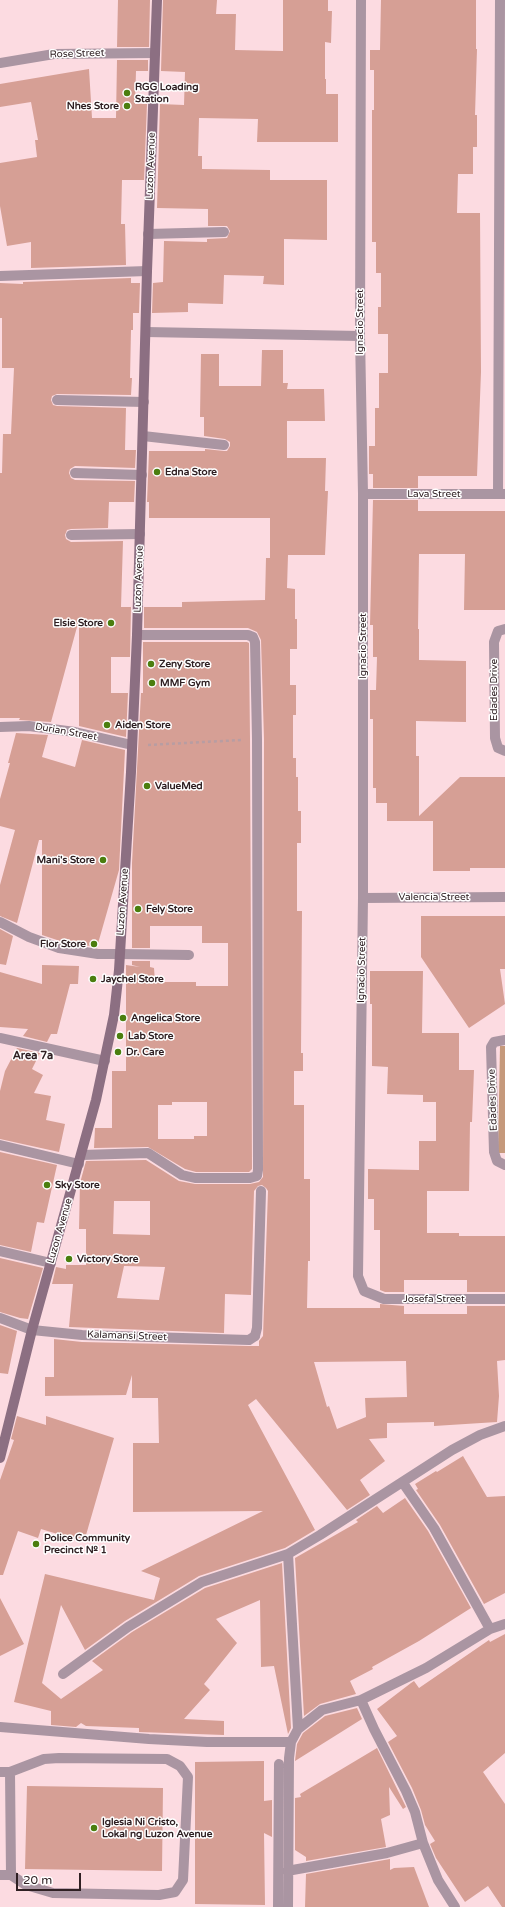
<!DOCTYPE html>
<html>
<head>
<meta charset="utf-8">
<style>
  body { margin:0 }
  #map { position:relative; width:505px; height:1907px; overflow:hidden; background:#fcdbe1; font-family:"Varela Round",sans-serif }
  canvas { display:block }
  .scale { position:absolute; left:16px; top:1873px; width:65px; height:18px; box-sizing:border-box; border:2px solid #2f2023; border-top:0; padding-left:5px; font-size:12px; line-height:14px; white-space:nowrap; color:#2f2023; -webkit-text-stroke:3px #fff; paint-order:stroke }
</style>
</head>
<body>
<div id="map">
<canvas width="505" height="1907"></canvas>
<div class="scale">20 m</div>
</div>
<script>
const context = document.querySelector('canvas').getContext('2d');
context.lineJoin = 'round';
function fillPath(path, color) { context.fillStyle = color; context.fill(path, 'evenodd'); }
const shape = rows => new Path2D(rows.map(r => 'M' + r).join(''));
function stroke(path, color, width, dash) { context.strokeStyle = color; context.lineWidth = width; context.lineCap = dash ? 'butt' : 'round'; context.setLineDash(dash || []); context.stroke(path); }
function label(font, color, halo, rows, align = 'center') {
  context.font = font + ' "Varela Round",sans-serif'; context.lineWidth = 3; context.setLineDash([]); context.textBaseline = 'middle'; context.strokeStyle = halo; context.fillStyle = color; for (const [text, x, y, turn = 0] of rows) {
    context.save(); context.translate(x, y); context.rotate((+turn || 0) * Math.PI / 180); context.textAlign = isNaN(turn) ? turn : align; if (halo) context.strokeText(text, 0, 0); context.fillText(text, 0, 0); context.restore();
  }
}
fillPath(shape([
  [500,1046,505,1046,505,1153,498,1153]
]), '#c5997b');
fillPath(shape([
  [118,0,150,0,149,47,117,47],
  [163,0,217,0,216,14,236,14,235,50,283,51,283,0,328,0,328,11,332,11,331,43,325,42,325,79,326,79,326,94,338,94,338,142,257,142,258,119,199,118,198,156,202,156,202,169,270,170,270,180,327,180,327,240,284,239,284,285,263,284,264,276,224,275,223,304,188,303,188,312,152,313,153,283,163,282,164,241,207,242,207,239,227,238,230,231,227,226,208,226,208,209,157,208,160,104,184,105,185,72,161,71],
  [381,0,476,0,476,49,477,49,475,115,477,115,477,147,473,147,473,174,458,174,457,213,480,213,481,372,477,476,418,476,418,488,373,488,373,474,369,474,369,446,375,446,375,408,379,408,379,373,388,373,388,334,378,334,378,307,381,307,381,273,376,273,376,242,372,242,372,110,374,110,374,70,370,70,370,50,380,50],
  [117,60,148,60,148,71,136,71,135,104,147,104,144,180,122,180,121,224,125,224,126,265,31,268,31,242,7,246,0,206,0,163,37,157,35,140,38,140,31,102,0,107,0,84,89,69,92,118,116,118],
  [131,278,131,283,140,283,139,313,133,313,133,330,131,330,130,378,132,378,131,395,57,394,52,396,51,400,53,405,57,406,126,408,125,450,136,450,135,468,75,466,70,469,69,473,71,478,75,480,135,481,134,502,109,502,108,528,71,529,67,530,65,535,66,539,71,542,123,541,121,607,131,607,130,657,111,657,111,693,128,693,126,737,79,726,79,627,77,627,51,722,19,720,20,718,0,718,0,473,2,473,3,434,11,434,14,368,2,368,2,318,0,318,0,283,23,284,23,282],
  [262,350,283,350,283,383,288,383,287,389,324,389,325,421,287,421,287,458,326,458,325,491,328,491,325,555,288,555,287,588,295,589,295,619,297,619,297,649,290,649,290,685,296,685,296,715,293,715,293,758,296,758,296,777,298,777,298,811,301,811,301,843,297,843,297,911,302,911,301,1053,303,1053,303,1071,294,1071,294,1105,304,1105,304,1179,310,1179,310,1261,308,1261,307,1308,380,1308,380,1304,404,1306,404,1314,467,1314,467,1306,505,1306,505,1360,497,1361,499,1396,497,1422,434,1426,434,1422,387,1423,387,1438,369,1439,385,1461,360,1480,370,1495,347,1510,256,1399,248,1405,315,1530,285,1548,199,1576,125,1621,85,1650,61,1605,42,1683,61,1699,103,1670,92,1661,132,1632,205,1588,282,1563,291,1728,288,1734,274,1666,261,1667,260,1600,216,1619,237,1643,204,1684,210,1690,184,1719,224,1721,224,1735,139,1732,139,1728,86,1726,81,1723,76,1727,51,1725,51,1711,14,1702,45,1574,154,1600,160,1578,141,1571,263,1511,133,1512,133,1443,159,1443,158,1398,132,1398,132,1375,126,1395,45,1396,45,1377,54,1377,54,1339,82,1342,249,1346,259,1346,259,1341,263,1336,268,1191,266,1188,262,1185,258,1186,254,1191,251,1295,225,1294,224,1333,69,1327,73,1284,52,1284,56,1267,66,1269,66,1265,86,1265,86,1229,79,1229,80,1183,86,1161,146,1160,179,1181,195,1184,250,1184,259,1182,263,1177,264,739,261,640,257,632,248,628,144,628,144,607,182,607,182,602,265,600,266,558,270,558,270,518,149,518,149,502,147,502,149,451,205,451,205,449,224,451,227,451,230,446,230,442,225,439,204,436,204,417,200,417,201,354,219,354,219,386,261,386],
  [114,1201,150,1201,150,1235,113,1234],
  [124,1266,165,1267,159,1300,117,1298],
  [406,1361,407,1397,365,1398,366,1417,337,1429,329,1406,327,1407,314,1362],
  [373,500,418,500,418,511,505,511,505,610,464,610,465,554,419,554,418,629,419,629,419,660,466,661,466,722,416,721,416,756,419,756,419,816,460,777,505,777,505,868,470,868,470,871,433,871,433,821,387,821,387,803,376,803,376,788,373,788,373,719,370,719,370,690,376,690,377,657,373,657,373,625,370,625],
  [143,642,247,642,249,643,250,739,252,1169,249,1172,196,1172,185,1169,148,1147,94,1148,95,1128,112,1128,112,1071,126,1071,126,965,140,967,132,965,132,961,150,961,150,967,154,968,155,982,196,982,196,986,228,986,228,943,202,943,202,926,150,926,150,948,132,948,132,863,141,693,143,693],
  [172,1102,207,1102,207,1136,194,1136,194,1139,158,1139,158,1105,172,1105],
  [16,733,48,735,42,757,75,767,82,740,125,750,119,870,97,947,63,942,42,935,42,840,39,840,17,923,0,916,0,885,15,830,0,826,0,799,10,763,8,763],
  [421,916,505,916,505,969,500,969,505,1004,469,1028,421,957],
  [0,929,13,936,6,965,0,964],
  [42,965,79,966,78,984,70,984,57,1034,51,1034,47,1042,23,1036,28,1029,0,1027,0,972,42,984],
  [370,971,423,971,422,1033,459,1033,459,1070,474,1070,472,1122,470,1122,469,1191,427,1191,427,1233,459,1233,459,1236,505,1236,505,1292,467,1292,467,1280,404,1280,404,1292,385,1292,380,1290,380,1230,374,1230,374,1199,368,1199,368,1169,419,1170,419,1141,436,1141,436,1102,423,1102,423,1095,387,1094,388,1067,372,1066,372,1004,370,1004],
  [17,1048,40,1053,32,1069,43,1075,34,1093,51,1096,46,1120,65,1124,59,1152,0,1139,0,1091,5,1071],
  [0,1152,57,1165,44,1223,37,1222,31,1252,0,1245],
  [0,1258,43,1268,28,1319,20,1318,0,1312],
  [0,1325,17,1331,8,1374,0,1373],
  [17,1416,46,1425,46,1416,114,1438,84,1542,41,1529,38,1538,18,1531,3,1575,0,1575,0,1480,14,1440,11,1439],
  [463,1456,487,1497,505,1496,505,1593,484,1604,440,1525,416,1490,418,1489,415,1484,436,1471,437,1472],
  [405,1498,428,1531,471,1608,419,1641,372,1667,373,1669,350,1681,356,1694,320,1704,304,1716,295,1558,358,1522,356,1520,377,1506,383,1513],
  [0,1598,24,1644,0,1656],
  [505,1634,505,1753,483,1772,505,1804,505,1907,502,1907,488,1886,465,1902,436,1858,430,1844,435,1841,425,1825,421,1810,412,1788,388,1742,397,1736,377,1709,411,1683,414,1681,419,1688,489,1640,490,1642],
  [357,1708,362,1719,295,1761,297,1744,303,1733,325,1716],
  [377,1748,406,1807,403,1809,389,1787,390,1815,381,1819,386,1847,306,1861,306,1857,295,1850,295,1798,301,1797,300,1794],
  [264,1761,264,1801,272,1800,272,1837,264,1833,265,1905,195,1904,195,1762],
  [27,1786,163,1788,162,1871,25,1869],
  [390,1859,390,1870,394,1868,414,1867,429,1907,305,1907,306,1874]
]), '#d69f95');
stroke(shape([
  [148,745,241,740]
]), '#b89da2', 2.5, [3, 3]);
stroke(shape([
  [148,234,224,232],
  [57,400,144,402],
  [143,436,224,445],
  [75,473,142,475],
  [71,535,140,534],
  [120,954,189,955],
  [82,1155,148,1153,182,1175,195,1178,250,1178,257,1176,258,1170,257,739,255,642,253,637,248,635,137,635],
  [0,1251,51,1263],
  [255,1336,257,1328,261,1191],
  [0,1772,10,1772,11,1875,0,1875],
  [10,1772,44,1759,59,1758,167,1759,180,1766,188,1777,183,1880,175,1892,159,1895,53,1893,26,1885,11,1875],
  [278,1907,279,1764]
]), '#aa95a2', 10);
stroke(shape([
  [361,0,360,336,363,494,363,898,358,1276,364,1291,384,1299,505,1299],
  [0,63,54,54,155,53],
  [0,276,147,271],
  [146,332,360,336],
  [363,494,505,494],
  [498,494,500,0],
  [505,629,498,631,494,642,495,738,498,748,505,751],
  [0,727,29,726,75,732,132,745],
  [363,898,505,897],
  [0,922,29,937,59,948,98,954,120,954],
  [0,1038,105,1061],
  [505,1040,494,1042,491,1047,494,1152,497,1161,505,1165],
  [0,1145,79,1164],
  [0,1318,32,1330,82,1335,249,1340,255,1336],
  [403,1483,434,1528,490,1629],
  [288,1554,298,1729],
  [63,1674,128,1627,202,1582,288,1554,320,1535,452,1450,480,1435,505,1426],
  [361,1700,374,1729,406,1791,415,1812,423,1843,438,1880,455,1907],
  [0,1727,149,1739,207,1742,291,1742],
  [287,1871,387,1853,423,1843],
  [288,1907,289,1758,291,1742,298,1729,322,1710,361,1700,426,1668,490,1629,505,1624]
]), '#aa95a2', 10);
stroke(shape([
  [0,1458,32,1330,96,1100,114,1015,119,970,131,772,137,635,147,271,157,0]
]), '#8c6f82', 10);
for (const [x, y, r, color] of [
  [127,93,4,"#4b7e0f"],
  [127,106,4,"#4b7e0f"],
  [157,472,4,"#4b7e0f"],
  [111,623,4,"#4b7e0f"],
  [151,664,4,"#4b7e0f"],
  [152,683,4,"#4b7e0f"],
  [107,725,4,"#4b7e0f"],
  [147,786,4,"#4b7e0f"],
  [103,860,4,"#4b7e0f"],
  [138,909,4,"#4b7e0f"],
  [94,944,4,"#4b7e0f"],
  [93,979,4,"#4b7e0f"],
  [123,1018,4,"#4b7e0f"],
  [120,1036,4,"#4b7e0f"],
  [118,1052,4,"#4b7e0f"],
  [47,1185,4,"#4b7e0f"],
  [69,1259,4,"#4b7e0f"],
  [36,1544,4,"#4b7e0f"],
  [94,1828,4,"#4b7e0f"]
]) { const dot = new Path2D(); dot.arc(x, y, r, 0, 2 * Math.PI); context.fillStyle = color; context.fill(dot); stroke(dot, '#fff', 1.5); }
label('10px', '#2f2023', '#fff', [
  ["Rose Street",77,54,-2],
  ["Luzon Avenue",151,166,-88],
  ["Ignacio Street",360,322,-90],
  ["Lava Street",434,494],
  ["Luzon Avenue",139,579,-88],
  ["Ignacio Street",363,646,-90],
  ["Edades Drive",494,690,-90],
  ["Durian Street",66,732,10],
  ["Valencia Street",434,897],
  ["Luzon Avenue",123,902,-86],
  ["Ignacio Street",362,970,-89],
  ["Edades Drive",493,1100,-92],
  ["Luzon Avenue",60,1231,-74],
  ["Josefa Street",434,1299],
  ["Kalamansi Street",127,1336,2]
]);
label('bold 10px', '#2f2023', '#fff', [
  ["RGG Loading",135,87],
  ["Station",135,99],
  ["Nhes Store",119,106,"right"],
  ["Edna Store",165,472],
  ["Elsie Store",103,623,"right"],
  ["Zeny Store",159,664],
  ["MMF Gym",160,683],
  ["Aiden Store",115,725],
  ["ValueMed",155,786],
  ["Mani's Store",95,860,"right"],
  ["Fely Store",146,909],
  ["Flor Store",86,944,"right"],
  ["Jaychel Store",101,979],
  ["Angelica Store",131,1018],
  ["Lab Store",128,1036],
  ["Dr. Care",126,1052],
  ["Sky Store",55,1185],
  ["Victory Store",77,1259],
  ["Police Community",44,1538],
  ["Precinct № 1",44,1550],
  ["Iglesia Ni Cristo,",102,1822],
  ["Lokal ng Luzon Avenue",102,1834]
], 'left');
label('bold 11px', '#2f2023', '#fff', [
  ["Area 7a",33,1056]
]);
</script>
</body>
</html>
